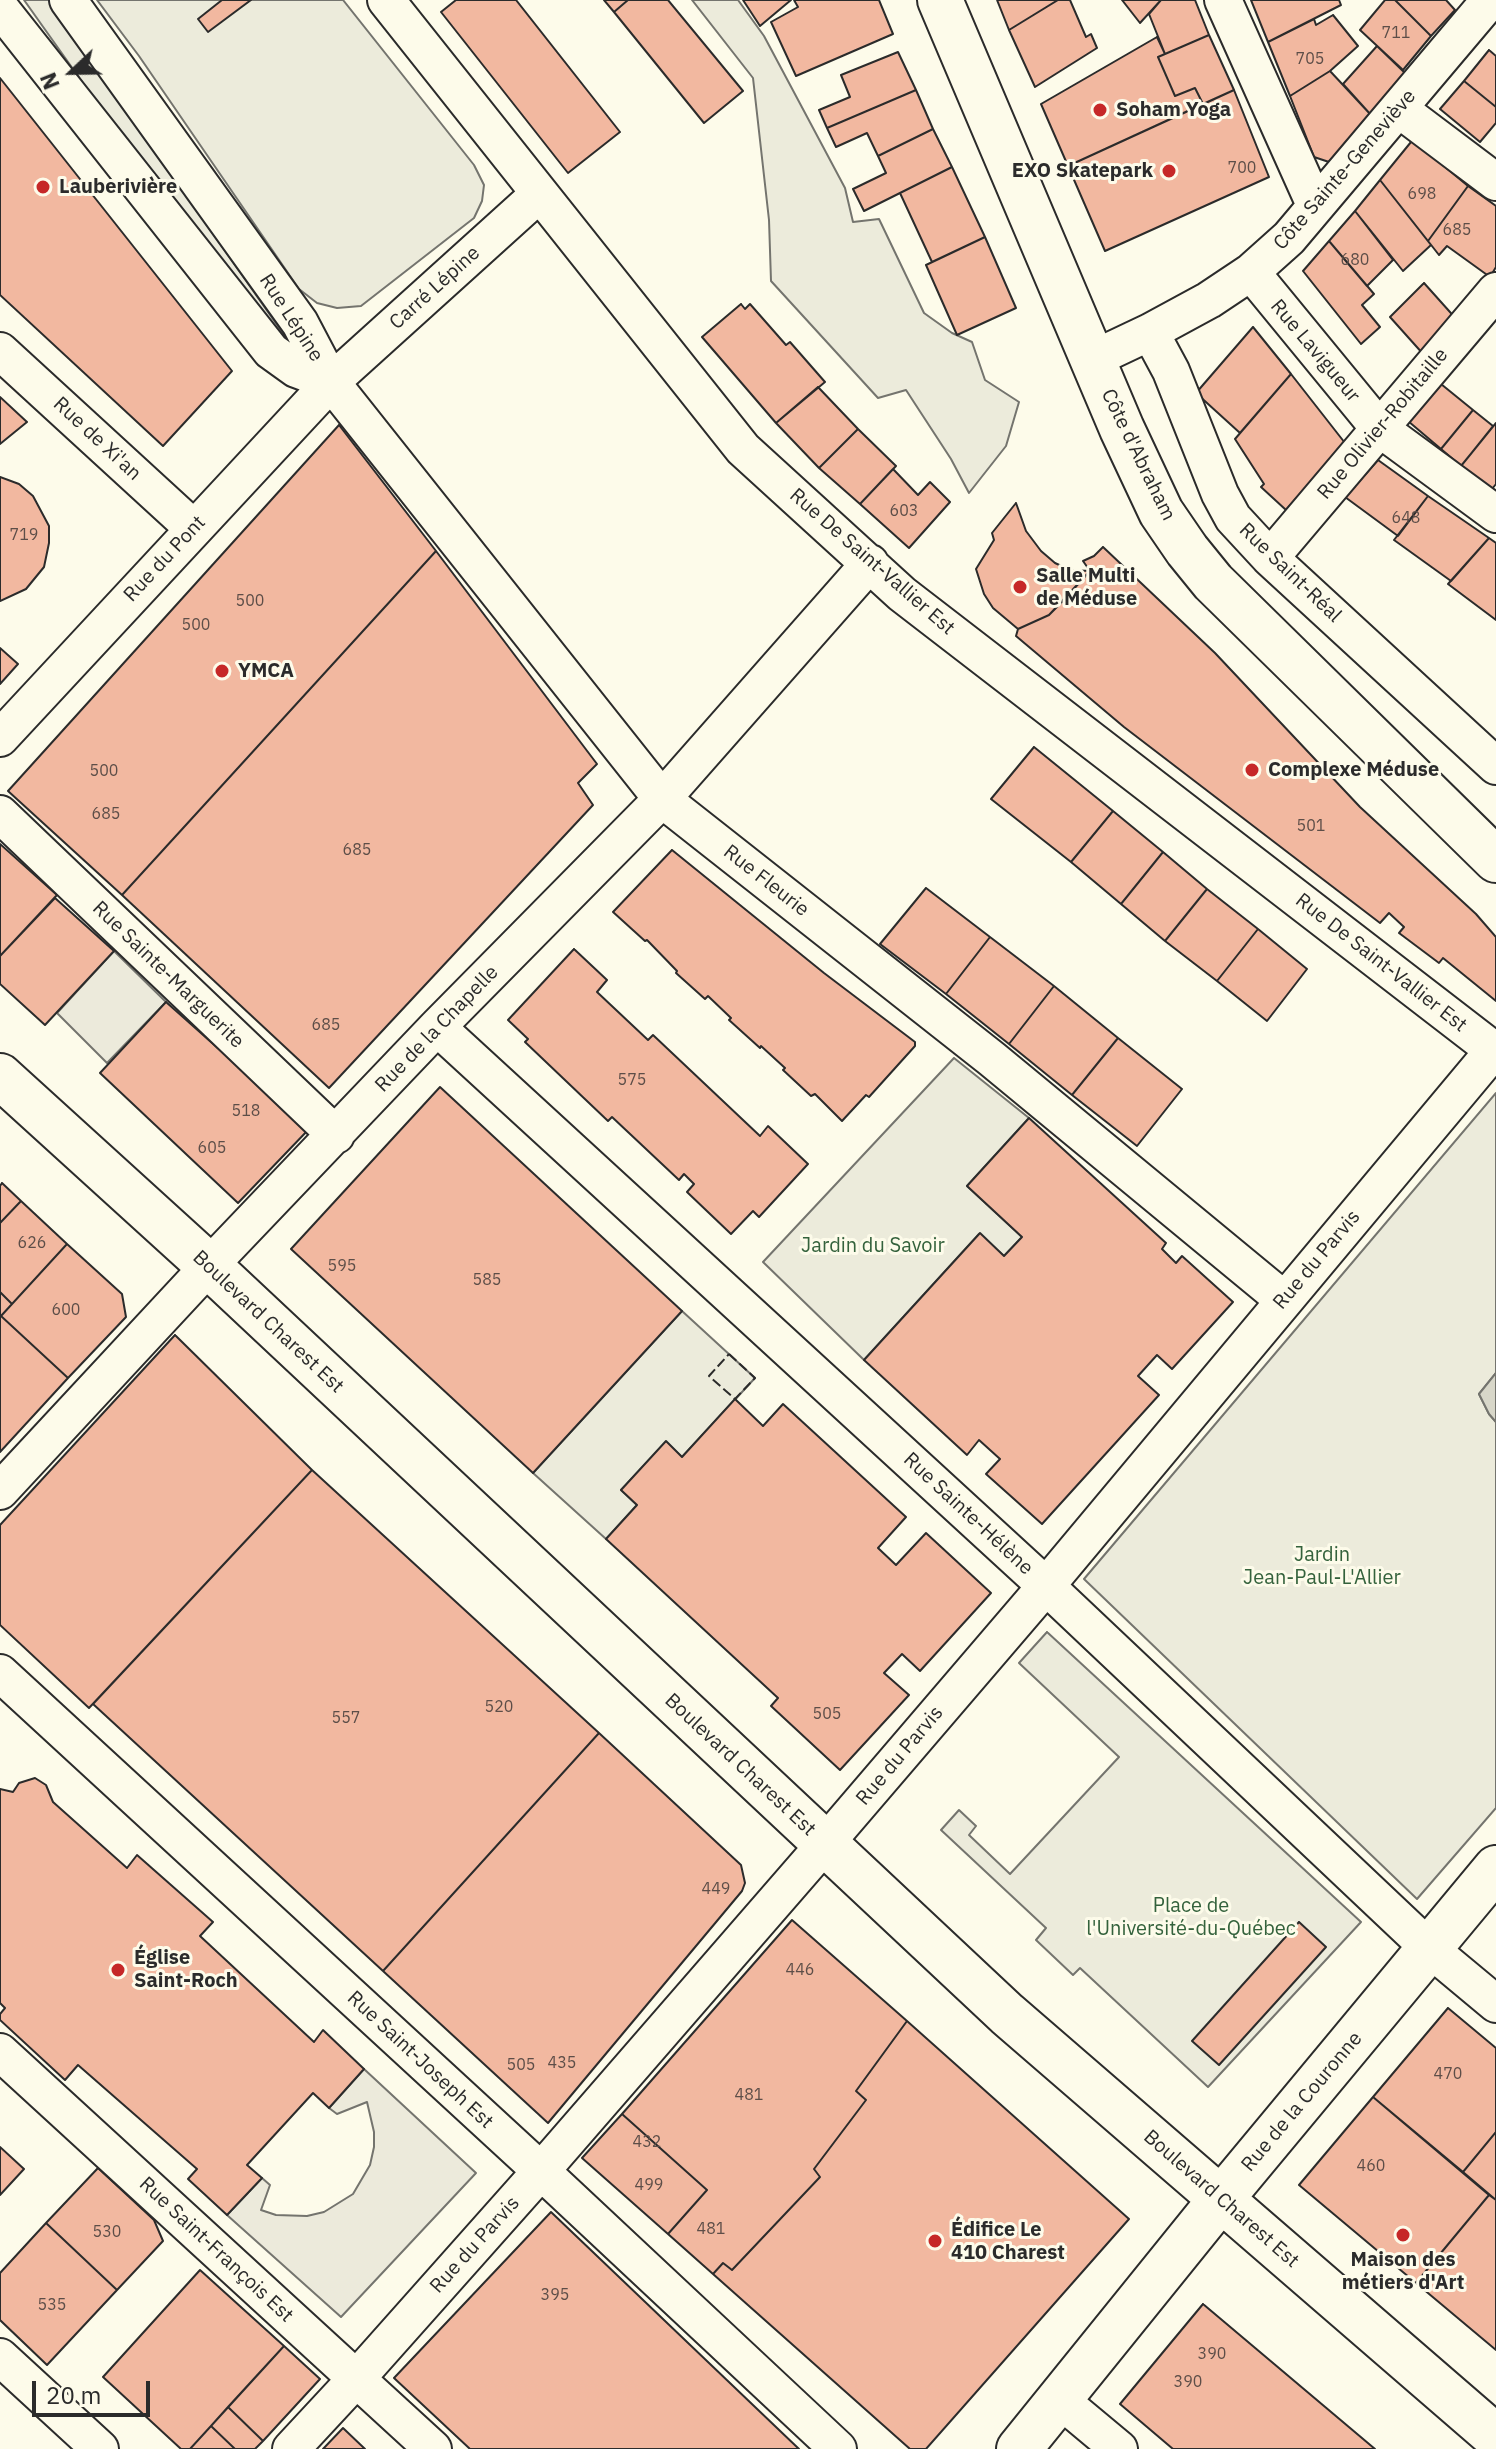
<!DOCTYPE html>
<html>
<head>
<meta charset="utf-8">
<style>
  body { margin:0 }
  #map { position:relative; width:1496px; height:2449px; overflow:hidden; background:#fdfbea; font-family:"IBM Plex Sans",sans-serif }
  canvas { display:block }
  .north { position:absolute; left:32px; top:32px; width:80px; height:80px; -webkit-text-stroke:6px #fdfbea; paint-order:stroke; rotate:248deg; font-size:22px; font-weight:700; line-height:32px; text-align:center; color:#2b2b2b }
  .north::after { content:''; display:block; margin:auto; width:28px; height:36px; background:#2b2b2b; clip-path:polygon(50% 0,100% 100%,50% 72%,0 100%) }
  .scale { position:absolute; left:32px; top:2381px; width:118px; height:36px; box-sizing:border-box; border:4px solid #2b2b2b; border-top:0; padding-left:10px; font-size:24px; line-height:28px; white-space:nowrap; color:#2b2b2b; -webkit-text-stroke:6px #fdfbea; paint-order:stroke }
</style>
</head>
<body>
<div id="map">
<canvas width="1496" height="2449"></canvas>
<div class="north">N</div>
<div class="scale">20 m</div>
</div>
<script>
const context = document.querySelector('canvas').getContext('2d');
context.lineJoin = 'round';
function fillPath(path, color) { context.fillStyle = color; context.fill(path, 'evenodd'); }
const shape = rows => new Path2D(rows.map(r => 'M' + r).join(''));
function stroke(path, color, width, dash) { context.strokeStyle = color; context.lineWidth = width; context.lineCap = dash ? 'butt' : 'round'; context.setLineDash(dash || []); context.stroke(path); }
function label(font, color, halo, rows, align = 'center') {
  context.font = font + ' "IBM Plex Sans",sans-serif'; context.lineWidth = 6; context.setLineDash([]); context.textBaseline = 'middle'; context.strokeStyle = halo; context.fillStyle = color; for (const [text, x, y, turn = 0] of rows) {
    context.save(); context.translate(x, y); context.rotate((+turn || 0) * Math.PI / 180); context.textAlign = isNaN(turn) ? turn : align; if (halo) context.strokeText(text, 0, 0); context.fillText(text, 0, 0); context.restore();
  }
}
const green = shape([
  [24,0,49,0,289,342,283,346,100,107,24,0],
  [97,0,343,0,474,165,484,185,482,201,474,218,361,306,337,308,317,303,299,289,139,56,97,0],
  [692,0,738,0,764,36,845,188,853,222,879,219,924,313,952,333,972,342,985,380,1019,402,1006,446,969,493,951,459,906,390,878,398,771,281,769,220,753,78,692,0],
  [954,1058,1029,1118,967,1186,1022,1237,1004,1256,979,1234,864,1360,763,1262,954,1058],
  [1496,1093,1496,1373,1479,1394,1489,1414,1496,1422,1496,1808,1417,1899,1084,1579,1496,1093],
  [682,1311,755,1378,682,1457,666,1442,621,1490,637,1505,606,1539,533,1473,682,1311],
  [1047,1632,1361,1922,1208,2087,1080,1968,1073,1975,1036,1940,1046,1928,941,1830,959,1810,976,1826,969,1835,1010,1874,1119,1757,1019,1663,1047,1632]
]);
fillPath(green, '#ecebdb');
stroke(green, '#74746e', 2);
const parking = shape([
  [114,951,166,1002,107,1063,57,1013,114,951],
  [364,2069,476,2173,341,2317,227,2215,262,2178,270,2185,261,2210,276,2215,307,2216,324,2212,353,2194,370,2165,374,2147,374,2132,367,2102,337,2114,329,2108,364,2069]
]);
fillPath(parking, '#eceadb');
stroke(parking, '#74746e', 2);
const water = shape([
  [1496,1373,1496,1422,1489,1414,1479,1394,1496,1373]
]);
fillPath(water, '#d8d7c9');
stroke(water, '#74746e', 2);
const building = shape([
  [222,0,251,0,208,32,198,19,222,0],
  [456,0,516,0,620,132,568,173,441,12,456,0],
  [604,0,628,0,614,12,604,0],
  [628,0,668,0,743,91,704,123,614,12,628,0],
  [743,0,791,0,760,26,743,0],
  [794,0,879,0,893,34,796,76,771,22,798,7,794,0],
  [997,0,1058,0,1009,30,997,0],
  [1058,0,1070,0,1086,37,1091,34,1097,48,1035,87,1009,30,1058,0],
  [1122,0,1161,0,1140,23,1122,0],
  [1161,0,1195,0,1209,35,1165,54,1149,14,1161,0],
  [1251,0,1339,0,1341,5,1268,42,1251,0],
  [1385,0,1395,0,1431,36,1403,70,1360,30,1385,0],
  [1395,0,1446,0,1455,10,1431,36,1395,0],
  [1333,15,1358,46,1330,71,1290,96,1268,42,1314,19,1316,25,1333,15],
  [1209,35,1234,90,1203,104,1195,88,1175,96,1158,57,1209,35],
  [1157,37,1165,54,1158,57,1175,96,1195,88,1203,104,1068,166,1041,104,1157,37],
  [1377,46,1405,73,1371,115,1343,84,1377,46],
  [1489,50,1496,56,1496,107,1464,81,1489,50],
  [898,52,916,90,827,128,819,110,850,97,841,75,898,52],
  [1330,71,1371,115,1329,162,1314,157,1290,96,1330,71],
  [0,78,232,371,163,446,0,295,0,78],
  [1464,81,1496,107,1496,123,1480,142,1440,109,1464,81],
  [916,90,933,129,878,156,867,133,836,147,827,128,916,90],
  [1234,90,1269,177,1105,251,1068,166,1234,90],
  [933,129,952,167,864,211,853,189,886,173,878,156,933,129],
  [1411,142,1415,142,1468,186,1428,241,1380,180,1411,142],
  [952,167,985,237,932,262,900,193,952,167],
  [1380,180,1431,245,1403,271,1355,211,1380,180],
  [1468,186,1496,206,1496,267,1490,277,1447,246,1439,255,1428,241,1468,186],
  [1355,211,1393,260,1367,286,1329,241,1355,211],
  [985,237,1016,308,957,335,926,265,985,237],
  [1329,241,1374,294,1362,305,1380,327,1361,344,1303,271,1329,241],
  [1424,283,1458,321,1424,355,1390,317,1424,283],
  [741,304,745,309,750,304,786,345,790,342,825,382,776,423,702,337,741,304],
  [1253,327,1291,374,1240,433,1196,393,1253,327],
  [1291,374,1345,443,1286,510,1261,487,1264,484,1235,439,1291,374],
  [1441,384,1473,410,1441,449,1408,421,1441,384],
  [818,387,858,429,819,468,776,423,818,387],
  [0,397,27,422,0,444,0,397],
  [1473,410,1493,426,1461,466,1441,449,1473,410],
  [1496,423,1496,484,1492,489,1461,466,1496,423],
  [339,425,436,551,122,895,8,791,339,425],
  [858,429,896,466,860,504,819,468,858,429],
  [1378,460,1428,496,1398,536,1345,497,1378,460],
  [893,469,918,495,930,482,950,502,909,548,860,504,893,469],
  [0,477,19,484,33,496,49,526,49,543,44,567,26,589,0,601,0,477],
  [1428,496,1489,538,1451,581,1394,540,1428,496],
  [1016,503,1026,531,1041,551,1055,563,1070,570,1090,571,1049,615,1018,629,993,608,984,594,976,569,994,540,992,533,1016,503],
  [1489,538,1496,543,1496,620,1448,584,1489,538],
  [1103,547,1215,653,1360,807,1476,914,1496,937,1496,1001,1443,958,1439,963,1399,933,1404,927,1389,913,1380,923,1124,727,1016,636,1018,629,1049,615,1062,602,1090,571,1083,561,1094,556,1103,547],
  [436,551,597,764,578,783,593,805,329,1088,122,895,436,551],
  [0,648,18,664,0,684,0,648],
  [1034,747,1113,811,1071,862,991,799,1034,747],
  [1113,811,1163,852,1121,904,1071,862,1113,811],
  [0,844,57,895,0,956,0,844],
  [672,850,824,973,915,1042,915,1046,869,1097,866,1095,842,1121,815,1094,811,1096,783,1070,785,1068,761,1046,760,1048,729,1020,731,1018,708,996,705,999,676,973,677,971,647,940,645,941,613,912,672,850],
  [1163,852,1207,889,1165,941,1121,904,1163,852],
  [926,888,990,937,946,994,880,944,926,888],
  [1207,889,1258,929,1217,981,1165,941,1207,889],
  [55,898,114,951,45,1025,0,984,0,956,55,898],
  [1258,929,1307,969,1267,1021,1217,981,1258,929],
  [990,937,1054,986,1009,1044,946,994,990,937],
  [574,949,607,980,597,992,648,1040,653,1035,760,1136,768,1126,808,1164,759,1217,753,1211,731,1234,687,1192,694,1184,684,1174,679,1180,612,1117,608,1121,525,1042,528,1039,508,1020,574,949],
  [1054,986,1118,1038,1072,1095,1009,1044,1054,986],
  [166,1002,309,1129,238,1203,100,1073,166,1002],
  [1118,1038,1182,1089,1137,1146,1072,1095,1118,1038],
  [440,1087,682,1311,533,1473,291,1249,440,1087],
  [1029,1118,1166,1243,1162,1249,1176,1263,1182,1256,1233,1302,1172,1369,1157,1355,1138,1376,1159,1395,1042,1524,986,1474,1000,1459,979,1440,967,1455,864,1360,980,1233,1004,1256,1022,1237,967,1186,1029,1118],
  [2,1183,21,1201,0,1223,0,1186,2,1183],
  [21,1201,67,1244,12,1304,0,1292,0,1223,21,1201],
  [67,1244,122,1294,126,1317,68,1378,1,1316,67,1244],
  [0,1292,12,1304,0,1317,0,1292],
  [1,1316,68,1378,0,1452,0,1317,1,1316],
  [175,1335,312,1470,89,1708,0,1625,0,1525,175,1335],
  [735,1399,763,1426,783,1404,906,1517,878,1548,896,1565,926,1533,991,1593,920,1671,902,1654,884,1673,909,1695,840,1770,771,1706,778,1698,606,1539,637,1505,621,1490,666,1441,682,1457,735,1399],
  [312,1470,599,1733,383,1971,93,1704,312,1470],
  [599,1733,741,1865,745,1883,742,1891,548,2123,383,1971,599,1733],
  [35,1778,46,1785,53,1802,127,1868,137,1855,213,1922,200,1936,314,2042,323,2030,364,2069,329,2108,313,2093,247,2165,262,2178,227,2215,188,2179,197,2169,78,2065,65,2080,0,2020,0,2014,5,2008,0,2003,0,1789,13,1792,19,1783,35,1778],
  [792,1920,907,2021,856,2091,866,2100,814,2169,820,2177,732,2270,723,2263,713,2274,668,2234,707,2190,622,2114,792,1920],
  [1299,1922,1326,1947,1219,2065,1192,2041,1299,1922],
  [1448,2008,1496,2048,1496,2132,1463,2172,1373,2097,1448,2008],
  [907,2021,1129,2219,926,2449,910,2449,713,2274,723,2263,732,2270,820,2177,814,2169,866,2100,856,2091,907,2021],
  [1373,2097,1489,2195,1416,2283,1299,2185,1373,2097],
  [622,2114,707,2190,668,2234,582,2158,622,2114],
  [1496,2132,1496,2200,1463,2172,1496,2132],
  [0,2147,24,2169,0,2195,0,2147],
  [98,2168,154,2220,163,2241,117,2290,46,2223,98,2168],
  [1489,2195,1496,2200,1496,2350,1416,2283,1489,2195],
  [551,2212,799,2449,470,2449,394,2378,551,2212],
  [46,2223,117,2290,47,2365,0,2320,0,2273,46,2223],
  [200,2270,284,2346,190,2449,181,2449,103,2377,200,2270],
  [1203,2304,1375,2449,1173,2449,1120,2404,1203,2304],
  [284,2346,320,2379,263,2441,228,2407,284,2346],
  [228,2407,263,2441,255,2449,235,2449,211,2426,228,2407],
  [211,2426,235,2449,190,2449,211,2426],
  [343,2428,365,2449,323,2449,343,2428]
]);
fillPath(building, '#f2b8a0');
stroke(building, '#2b2b2b', 2);
const street = shape([
  [68,0,300,323,331,382,662,799,992,1059,1284,1300],
  [386,0,743,449,902,594,1496,1052],
  [1223,0,1315,205],
  [0,8,271,351,296,369,331,382],
  [1399,109,1496,182],
  [1251,272,1379,428,1496,514],
  [1150,332,1171,371,1220,494,1233,518,1270,558,1496,766],
  [0,351,193,528],
  [1093,359,1150,332,1209,300,1251,272,1289,238,1490,0],
  [1270,558,1496,291],
  [0,738,331,382,539,194],
  [0,814,336,1135],
  [437,1027,1046,1586,1430,1949,1496,2004],
  [0,1491,209,1266,437,1027,662,799,870,563],
  [0,1673,541,2171,838,2449],
  [0,2052,433,2449],
  [0,2357,100,2449],
  [1059,2399,1119,2449],
  [291,2449,356,2379,541,2171,825,1844,1046,1586,1494,1050]
]);
const primary = shape([
  [940,0,1122,429,1161,512,1187,550,1213,582,1496,860],
  [0,1076,209,1266,1007,2014,1496,2437],
  [1019,2449,1221,2199,1496,1868]
]);
stroke(street, '#2b2b2b', 40);
stroke(primary, '#2b2b2b', 48);
stroke(street, '#fdfbea', 36);
stroke(primary, '#fdfbea', 44);
stroke(shape([
  [729,1354,755,1378,735,1399,709,1376,729,1354]
]), '#2b2b2b', 2, [10, 4]);
for (const [x, y, r, color] of [
  [1100,110,8,"#c62828"],
  [1169,171,8,"#c62828"],
  [43,187,8,"#c62828"],
  [1020,587,8,"#c62828"],
  [222,671,8,"#c62828"],
  [1252,770,8,"#c62828"],
  [118,1970,8,"#c62828"],
  [1403,2235,8,"#c62828"],
  [935,2241,8,"#c62828"]
]) { const dot = new Path2D(); dot.arc(x, y, r, 0, 2 * Math.PI); context.fillStyle = color; context.fill(dot); stroke(dot, '#fdfbea', 3); }
label('16px', '#5d4e48', null, [
  ["711",1396,33],
  ["705",1310,59],
  ["700",1242,168],
  ["698",1422,194],
  ["685",1457,230],
  ["680",1355,260],
  ["603",904,511],
  ["648",1406,518],
  ["719",24,535],
  ["500",250,601],
  ["500",196,625],
  ["500",104,771],
  ["685",106,814],
  ["501",1311,826],
  ["685",357,850],
  ["685",326,1025],
  ["575",632,1080],
  ["518",246,1111],
  ["605",212,1148],
  ["626",32,1243],
  ["595",342,1266],
  ["585",487,1280],
  ["600",66,1310],
  ["520",499,1707],
  ["505",827,1714],
  ["557",346,1718],
  ["449",716,1889],
  ["446",800,1970],
  ["435",562,2063],
  ["505",521,2065],
  ["470",1448,2074],
  ["481",749,2095],
  ["432",647,2142],
  ["460",1371,2166],
  ["499",649,2185],
  ["481",711,2229],
  ["530",107,2232],
  ["395",555,2295],
  ["535",52,2305],
  ["390",1212,2354],
  ["390",1188,2382]
]);
label('bold 20px', '#2b2b2b', '#fdfbea', [
  ["Soham Yoga",1116,110],
  ["EXO Skatepark",1153,171,"right"],
  ["Lauberivière",59,187],
  ["Salle Multi",1036,576],
  ["de Méduse",1036,599],
  ["YMCA",238,671],
  ["Complexe Méduse",1268,770],
  ["Église",134,1958],
  ["Saint-Roch",134,1981],
  ["Édifice Le",951,2230],
  ["410 Charest",951,2253],
  ["Maison des",1403,2260,"center"],
  ["métiers d'Art",1403,2283,"center"]
], 'left');
label('20px', '#2b2b2b', '#fdfbea', [
  ["Côte Sainte-Geneviève",1345,170,-49],
  ["Carré Lépine",435,288,-42],
  ["Rue Lépine",291,318,57],
  ["Rue Lavigueur",1315,351,50],
  ["Rue Olivier-Robitaille",1383,424,-50],
  ["Rue de Xi'an",97,439,43],
  ["Côte d'Abraham",1138,455,64],
  ["Rue du Pont",165,559,-47],
  ["Rue De Saint-Vallier Est",872,562,41],
  ["Rue Saint-Réal",1290,573,44],
  ["Rue Fleurie",766,881,38],
  ["Rue De Saint-Vallier Est",1381,963,38],
  ["Rue Sainte-Marguerite",168,975,44],
  ["Rue de la Chapelle",437,1029,-46],
  ["Rue du Parvis",1317,1260,-50],
  ["Boulevard Charest Est",268,1322,43],
  ["Rue Sainte-Hélène",968,1514,43],
  ["Rue du Parvis",900,1756,-50],
  ["Boulevard Charest Est",740,1765,43],
  ["Rue Saint-Joseph Est",420,2060,43],
  ["Rue de la Couronne",1302,2102,-50],
  ["Boulevard Charest Est",1221,2199,41],
  ["Rue du Parvis",475,2245,-48],
  ["Rue Saint-François Est",216,2250,43]
]);
label('20px', '#34623c', '#fdfbea', [
  ["Jardin du Savoir",873,1246],
  ["Jardin",1322,1555],
  ["Jean-Paul-L'Allier",1322,1578],
  ["Place de",1191,1906],
  ["l'Université-du-Québec",1191,1929]
]);
</script>
</body>
</html>
